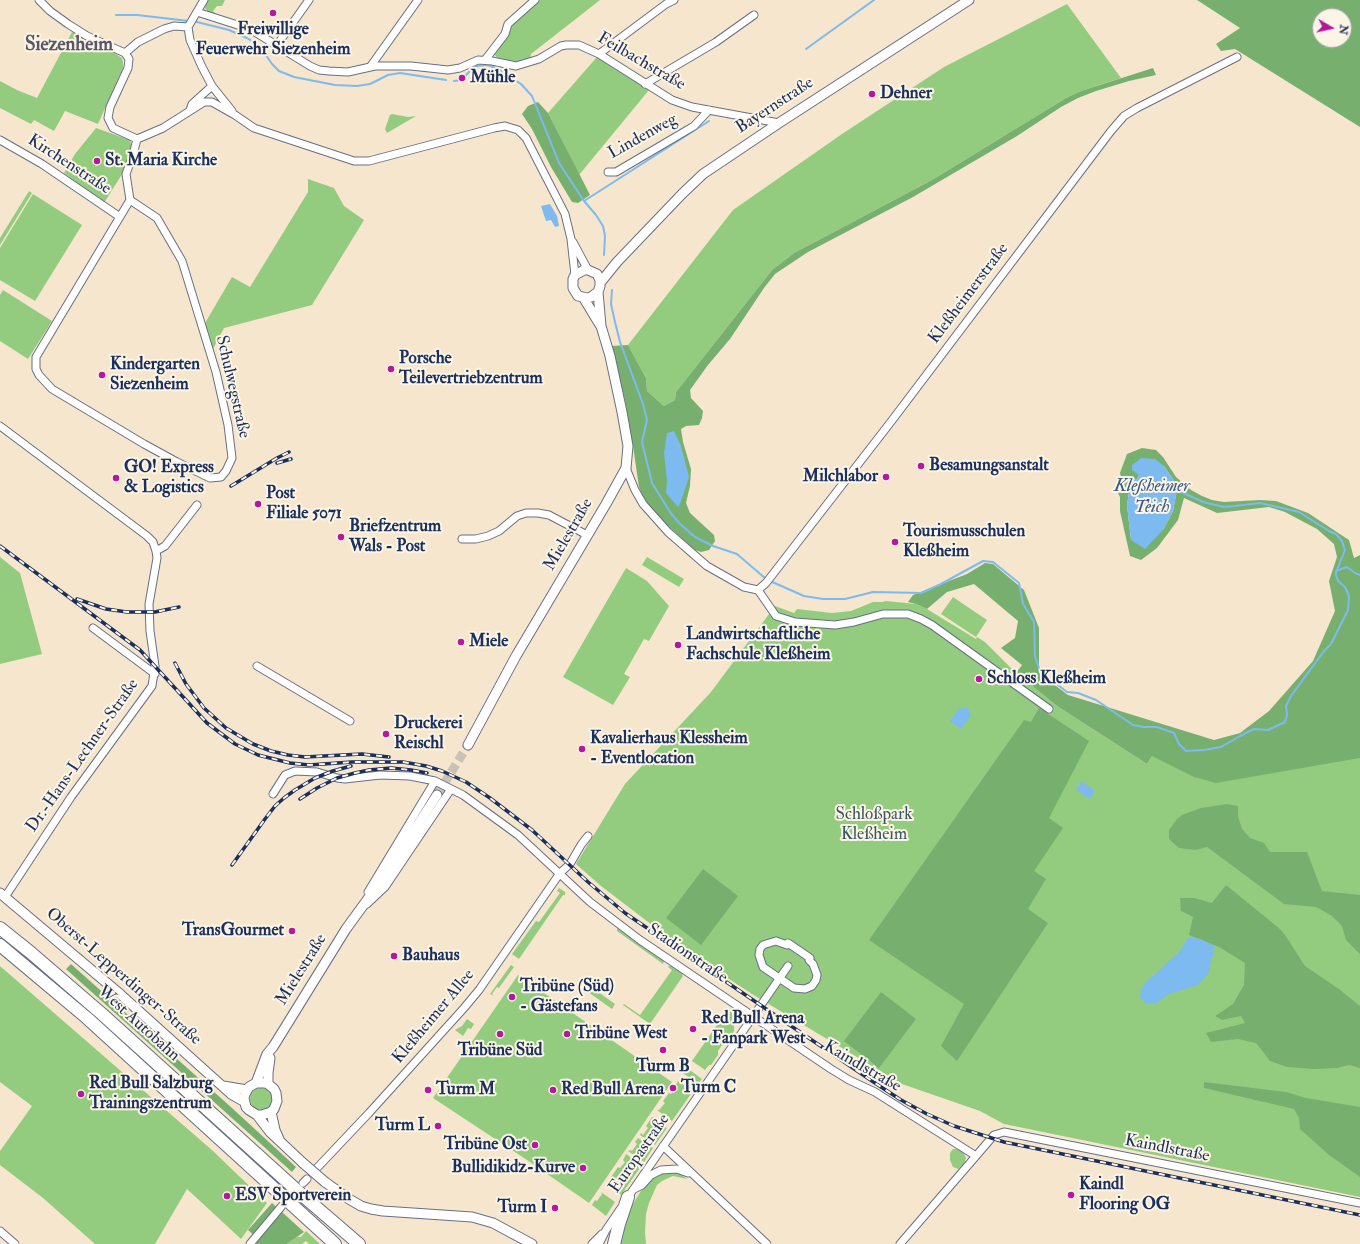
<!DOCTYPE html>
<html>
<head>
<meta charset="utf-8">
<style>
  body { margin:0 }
  #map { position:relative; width:1360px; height:1244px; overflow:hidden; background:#f6e6cd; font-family:"IM FELL Double Pica",serif }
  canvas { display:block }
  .north { position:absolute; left:1312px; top:8px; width:40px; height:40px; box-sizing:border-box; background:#fcf5e5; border:1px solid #a2a6af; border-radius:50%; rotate:99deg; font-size:11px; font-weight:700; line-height:16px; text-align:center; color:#1b2f5e }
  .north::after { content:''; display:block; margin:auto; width:14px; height:18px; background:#b5179e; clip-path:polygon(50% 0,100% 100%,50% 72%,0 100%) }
</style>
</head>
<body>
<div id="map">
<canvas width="1360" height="1244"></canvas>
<div class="north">N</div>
</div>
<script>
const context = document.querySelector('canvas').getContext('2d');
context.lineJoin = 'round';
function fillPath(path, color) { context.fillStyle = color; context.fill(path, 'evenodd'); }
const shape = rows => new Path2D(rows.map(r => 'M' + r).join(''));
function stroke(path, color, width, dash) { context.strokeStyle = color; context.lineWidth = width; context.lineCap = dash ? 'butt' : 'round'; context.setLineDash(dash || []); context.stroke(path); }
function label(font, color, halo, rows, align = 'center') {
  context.font = font + ' "IM FELL Double Pica",serif'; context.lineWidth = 4; context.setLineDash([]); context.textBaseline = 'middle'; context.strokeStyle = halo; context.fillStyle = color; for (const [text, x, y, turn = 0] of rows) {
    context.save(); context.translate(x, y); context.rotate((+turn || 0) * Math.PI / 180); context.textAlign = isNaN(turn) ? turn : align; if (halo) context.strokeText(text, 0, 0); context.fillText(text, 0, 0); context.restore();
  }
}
fillPath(shape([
  [206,0,225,0,222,6,217,6,213,11,216,14,208,12,205,8],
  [538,0,600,0,531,54,530,59,518,63,499,60,494,54,510,26],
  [1067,4,1121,78,1081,91,1066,98,932,180,794,253,772,270,676,392,675,400,664,406,647,391,646,378,628,345,733,210,842,134,944,67],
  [72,32,113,52,122,58,123,62,123,68,98,124,65,111,54,131,34,120,31,124,0,108,0,81,17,90,37,98],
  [597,57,649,90,579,175,548,113],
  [392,114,408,117,416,116,387,133,385,129,390,115],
  [96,128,130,140,132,147,124,171,104,203,64,173,75,154],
  [308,179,334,188,344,206,364,220,312,305,224,328,213,349,201,330,232,277,250,287,308,192],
  [29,191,32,193,0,245,0,238],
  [33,194,82,225,35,301,0,280,0,248],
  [3,290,52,321,28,359,0,341,0,295],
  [0,557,20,573,42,654,0,664],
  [647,557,684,579,679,587,642,565],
  [626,568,647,581,669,606,649,641,644,639,624,674,630,677,613,705,563,677],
  [953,597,987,620,976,637,941,614],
  [886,601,916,604,927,609,976,639,977,637,985,642,1016,673,1057,706,1147,764,1152,756,1237,750,1360,612,1360,1197,1004,1124,980,1111,902,1084,752,994,686,951,601,886,576,864,625,784,711,692,775,606,794,613,797,609,832,613,851,611,873,602,882,602],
  [559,888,565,892,565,895,563,895,519,959,512,954,536,921,539,922,560,893,557,891],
  [617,928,660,958,664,961,663,964,617,931],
  [511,965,514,967,499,988,497,987,492,994,494,996,490,994],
  [0,966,213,1151,267,1203,241,1239,187,1189,155,1244,95,1244,43,1198,0,1165,0,1151,32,1106,0,1082],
  [669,966,672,966,681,972,683,976,650,1024,623,1005,624,1004,640,1015,672,970,668,967],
  [518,975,672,1082,589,1203,527,1160,433,1098],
  [587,984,615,1004,612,1009,584,989],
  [728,1009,732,1013,734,1019,734,1031,731,1038,728,1036,718,1051,718,1055,711,1065,709,1065,705,1070,692,1061],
  [467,1019,474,1024,471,1029,468,1028,463,1036,455,1030,462,1026],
  [687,1068,702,1079,698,1084,683,1073],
  [678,1081,693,1091,672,1121,657,1110,659,1110,665,1103,663,1101,669,1093,671,1094,676,1087,675,1086],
  '250 1099a11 11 0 1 1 22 0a11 11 0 1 1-22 0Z',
  [652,1117,667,1128,655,1145,640,1135,641,1133,643,1135,648,1128,646,1126],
  [638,1138,653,1148,644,1162,628,1151,630,1150,632,1151,637,1144,635,1142],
  [953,1149,957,1149,962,1151,964,1154,966,1158,964,1164,958,1169,953,1167,950,1160,950,1153],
  [626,1154,642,1165,621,1195,606,1184,618,1167,620,1168,625,1162,623,1160],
  [673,1172,679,1173,687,1179,673,1176,662,1181,657,1185,649,1203,646,1214,645,1232,646,1244,616,1244,626,1215,646,1183,652,1177,659,1174],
  [601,1192,615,1202,606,1216,592,1205,595,1200,597,1201,602,1194],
  [306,1231,320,1244,309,1244,306,1241,302,1244,287,1244,297,1237,301,1237]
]), '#94cc7f');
fillPath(shape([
  [1197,0,1360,0,1360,127,1235,49,1221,51,1216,44,1240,28],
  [1320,16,1344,16,1344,40,1320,40],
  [1153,68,1156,75,1129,81,1096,91,1078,98,1061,107,1017,136,913,197,808,252,775,274,764,288,730,339,708,365,690,390,691,398,703,411,702,418,699,425,686,426,681,429,683,442,691,469,690,486,686,503,690,513,714,535,715,541,709,550,701,552,695,550,655,514,643,497,639,487,633,446,625,400,611,346,628,345,646,378,647,391,664,406,675,400,676,392,772,270,794,253,932,180,1066,98,1081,91],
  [538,102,548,113,590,195,578,203,572,202,551,167,532,129,522,114,528,106],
  [1142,448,1156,450,1163,457,1176,477,1191,490,1202,496,1212,500,1224,502,1260,500,1276,501,1308,513,1349,540,1354,558,1360,555,1360,758,1216,783,1194,777,1152,756,1147,764,1057,706,1016,673,1022,665,1001,648,1015,638,1018,621,974,584,947,592,927,609,916,604,908,602,913,595,967,574,985,563,993,564,1024,590,1039,628,1039,673,1068,695,1214,740,1240,733,1269,711,1313,661,1335,611,1329,581,1337,557,1334,544,1317,529,1285,512,1269,507,1217,513,1184,498,1178,520,1157,548,1141,560,1130,556,1120,511,1120,497,1117,491,1116,486,1122,481,1120,473,1127,454],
  [1164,466,1177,485,1177,490,1173,511,1163,530,1131,540,1127,505,1131,480,1137,479,1139,475],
  [1039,708,1089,741,1049,818,1063,828,1034,871,1046,879,1028,909,1048,923,957,1061,941,1046,964,1004,869,940,1024,720,1031,722],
  [1227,804,1238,806,1238,816,1242,829,1250,838,1264,843,1270,852,1307,852,1322,891,1360,895,1360,954,1346,940,1342,926,1332,916,1316,907,1284,904,1207,847,1196,850,1179,848,1169,839,1169,830,1177,819,1182,815,1201,808],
  [703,869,738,896,701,945,666,918],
  [1226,885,1280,929,1285,935,1305,966,1339,989,1360,1006,1360,1068,1349,1065,1337,1068,1314,1069,1287,1067,1270,1061,1264,1053,1256,1043,1238,1039,1211,1042,1206,1033,1245,1023,1241,1016,1222,1020,1215,1016,1233,1004,1244,985,1245,963,1219,947,1189,935,1193,917,1181,911,1180,898,1194,898,1212,903],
  [71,964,232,1108,296,1167,292,1172,66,969],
  [881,992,916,1019,879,1068,844,1041],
  [1204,1082,1286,1092,1306,1098,1360,1107,1360,1177,1329,1155,1300,1129,1299,1118,1294,1109,1204,1088],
  [272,1203,304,1232,287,1244,254,1244,258,1239,248,1230]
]), '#77b06e');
fillPath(shape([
  [550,204,557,216,559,226,555,227,551,220,546,221,541,206],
  [674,431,681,446,689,477,680,504,678,507,666,493,667,481,664,453,667,433],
  [1141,458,1155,459,1164,466,1177,485,1177,490,1173,511,1163,530,1145,549,1131,540,1127,505,1131,480,1137,479,1139,475,1132,470,1132,465],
  [960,707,962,709,965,707,968,708,969,710,969,713,971,715,961,729,950,721],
  [1081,781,1095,791,1090,799,1076,790],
  [1190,937,1200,939,1215,946,1208,974,1198,985,1169,994,1156,1003,1146,1004,1140,997,1141,989,1144,984,1175,956,1180,951,1187,939]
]), '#7cbaef');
stroke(shape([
  [116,15,137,15,189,21],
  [193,21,229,30,247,38,255,43,261,48,272,64,279,71,294,77,335,85,357,86,370,84,388,75,400,73,446,80],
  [806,49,874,0],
  [454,81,461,80,472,69,477,66,488,65,498,69,521,84,532,96,559,163,584,201,596,215,603,226,605,236,604,255],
  [584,201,709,121],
  [612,290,611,304,615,322,620,342,643,404,647,420,642,442,652,483,670,512,679,523,695,537,713,546,737,554,766,579],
  [1177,490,1203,502,1224,507,1235,506,1260,503,1299,512,1329,531,1336,534,1342,541,1345,550,1337,570],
  [770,581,804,596,823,599,845,599,873,592,921,593,941,584,983,561,993,562,1019,583,1023,604,1034,622,1035,656,1040,671,1067,692,1078,693,1096,700,1133,725,1144,727,1157,727,1174,733,1179,744,1186,751,1204,750,1221,747,1240,736,1254,729,1268,730,1285,722,1287,715,1286,706,1291,696,1324,651,1331,644,1348,610,1349,596,1345,587,1338,581,1336,575,1336,571,1347,567,1355,573,1360,575]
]), '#7cbaef', 2);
stroke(shape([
  [437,795,468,745]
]), '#cac1b7', 9, [9, 4.5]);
const street = shape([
  [39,0,50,11,68,24,87,36,125,53,129,59,128,68,110,107,108,118,113,128,137,139],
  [197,12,250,29,310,66,319,70,329,71,348,72,375,66,411,66,448,70,460,68,478,60,492,61,516,66,539,59,561,46,566,45,579,45,599,54,672,100,692,107,779,123],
  [188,27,190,40,202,67,212,86,232,111],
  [188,27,204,0],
  [277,45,309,0],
  [125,53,138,42,164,29,174,26,188,27],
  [599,54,666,4,674,0],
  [485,60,505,34,508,24,535,0],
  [370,67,418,0],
  [645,84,716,42,754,15],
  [190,110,192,104,212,86],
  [137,139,142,137,163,128,204,102,212,102,235,115,254,128,354,161,369,161,494,128,505,126,518,130,526,138,565,214,571,239,575,275],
  [0,140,42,164,120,217],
  [608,172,616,172,684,132,694,126,709,110],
  [130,200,36,357,36,369,39,375,52,389,144,444,177,462,210,478,221,477,226,471,232,458,228,425,216,372,182,261,157,218,130,200,126,174,133,155,137,139],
  [573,242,588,270],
  [0,426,147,536,153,542,156,551,157,558,149,604,150,631,155,666,152,686,71,797,5,897],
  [626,468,635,490,643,504,668,532,707,566,744,587,758,590,776,616,795,622,835,625,854,622,883,614,908,614,921,619,932,625,1049,709],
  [462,539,476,539,488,536,499,531,517,516,526,513,538,513,549,515,587,535],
  [156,551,165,546,197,505],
  [758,590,766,583,890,423,1111,131,1124,116,1137,108,1237,57],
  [93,628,155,674],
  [257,666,350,721],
  [273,794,285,775,295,771,317,772,337,778,345,779,380,775,410,776,435,781,463,795,518,835,590,902,640,940,831,1069,849,1080,875,1092,976,1156,994,1135,1004,1132,1360,1203],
  [368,892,435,781],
  [367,904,385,887,451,789],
  [776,941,787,945,788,943,810,958,809,960,813,964,817,975,816,980,812,986,805,989,794,988,763,967,759,955,760,949,763,945,766,944,776,941],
  [663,1146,767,1244],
  [316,1169,369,1113,464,1008,479,990,560,873,570,864,581,845,588,836],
  [303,1183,307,1179],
  [634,1189,642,1185,651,1175,661,1170,677,1169,688,1173],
  [626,1200,788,966],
  [0,1231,15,1244],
  [250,1244,281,1207],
  [592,1244,602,1234],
  [599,1244,606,1230,621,1208],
  [900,1244,976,1156]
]);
const secondary = shape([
  [600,283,617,262,682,194,703,174,779,123,969,0],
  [583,297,600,325],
  [468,745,516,656,606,504,626,468,628,446,622,412,610,356,601,326,598,292,600,286,600,280,597,274,588,270,584,270,575,275,573,279,573,288,578,296,587,298,591,297,598,292],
  [0,893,120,994,231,1094,245,1102],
  [256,1083,267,1054,273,1047,346,929,386,874,437,795],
  [268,1084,268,1073,270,1058],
  [223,1086,247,1090],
  [271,1112,262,1115,257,1115,249,1110,246,1107,244,1098,245,1094,249,1087,256,1083,264,1083,268,1084,274,1089,276,1093,277,1101,274,1109,271,1112,275,1130,279,1139],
  [257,1115,270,1132,303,1163],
  [325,1182,349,1199,361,1206,371,1209,383,1211,472,1217,493,1223,532,1244]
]);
const highway = shape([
  [0,928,30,952,102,1014,302,1195,359,1244],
  [0,945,87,1018,335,1244],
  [614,1244,619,1224,628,1197]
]);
stroke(street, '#686f85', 9);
stroke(secondary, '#686f85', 11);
stroke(highway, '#686f85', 14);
stroke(street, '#fff', 7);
stroke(secondary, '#fff', 9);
stroke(highway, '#fff', 12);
const rail = shape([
  [277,463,291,459],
  [231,486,277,458,289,452],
  [0,546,140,650,207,723,235,744,258,755,290,763,309,765,352,762,403,762,426,766,442,771,466,782,490,798,532,830,588,882,625,913,875,1083,901,1100,927,1114,954,1126,1004,1142,1360,1215],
  [77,599,106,609,127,612,155,612,179,607],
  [175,663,186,684,204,708,226,728,253,744,271,751,288,755,305,757,362,754,389,757],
  [300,799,317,788,337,778,355,773,369,770,391,768,411,770,427,773],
  [232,865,265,819,275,806,284,798,295,790,315,778,333,771,351,766]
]);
stroke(rail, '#1b2f5e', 3.5);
stroke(rail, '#fcf5e5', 2, [6]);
const secondaryBridge = shape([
  [303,1163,325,1182]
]);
stroke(secondaryBridge, '#686f85', 11, []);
stroke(secondaryBridge, '#fff', 9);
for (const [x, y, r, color] of [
  [273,13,4,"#b5179e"],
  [462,78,4,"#b5179e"],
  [872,94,4,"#b5179e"],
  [97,161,4,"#b5179e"],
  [391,369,4,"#b5179e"],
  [102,375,4,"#b5179e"],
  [921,466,4,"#b5179e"],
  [886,477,4,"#b5179e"],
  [116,478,4,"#b5179e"],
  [258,504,4,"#b5179e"],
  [341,537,4,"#b5179e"],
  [895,542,4,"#b5179e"],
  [461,642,4,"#b5179e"],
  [678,645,4,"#b5179e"],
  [979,679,4,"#b5179e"],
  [386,734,4,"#b5179e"],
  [582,749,4,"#b5179e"],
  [292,931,4,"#b5179e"],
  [394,956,4,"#b5179e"],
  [512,997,4,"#b5179e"],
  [693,1029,4,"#b5179e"],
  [500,1034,4,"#b5179e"],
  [567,1034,4,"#b5179e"],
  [663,1050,4,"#b5179e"],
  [673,1088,4,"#b5179e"],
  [428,1090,4,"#b5179e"],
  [553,1090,4,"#b5179e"],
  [81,1094,4,"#b5179e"],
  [438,1126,4,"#b5179e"],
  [535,1145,4,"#b5179e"],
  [583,1168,4,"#b5179e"],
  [1071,1195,4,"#b5179e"],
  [227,1196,4,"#b5179e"],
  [555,1208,4,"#b5179e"]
]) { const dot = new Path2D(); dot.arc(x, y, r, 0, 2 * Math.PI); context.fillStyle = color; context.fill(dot); stroke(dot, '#fcf5e5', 1.5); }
label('bold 17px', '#1b2f5e', '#fcf5e5', [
  ["Freiwillige",273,30,"center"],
  ["Feuerwehr Siezenheim",273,50,"center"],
  ["Mühle",470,78],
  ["Dehner",880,94],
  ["St. Maria Kirche",105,161],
  ["Porsche",399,359],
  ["Teilevertriebzentrum",399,379],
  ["Kindergarten",110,365],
  ["Siezenheim",110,385],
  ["Besamungsanstalt",929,466],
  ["GO! Express",124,468],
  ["& Logistics",124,488],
  ["Milchlabor",878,477,"right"],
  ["Post",266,494],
  ["Filiale 5071",266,514],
  ["Briefzentrum",349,527],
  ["Wals - Post",349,547],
  ["Tourismusschulen",903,532],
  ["Kleßheim",903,552],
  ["Landwirtschaftliche",686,635],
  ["Fachschule Kleßheim",686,655],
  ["Miele",469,642],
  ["Schloss Kleßheim",987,679],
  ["Druckerei",394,724],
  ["Reischl",394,744],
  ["Kavalierhaus Klessheim",590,739],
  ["- Eventlocation",590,759],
  ["TransGourmet",284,931,"right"],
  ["Bauhaus",402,956],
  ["Tribüne (Süd)",520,987],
  ["- Gästefans",520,1007],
  ["Red Bull Arena",701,1019],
  ["- Fanpark West",701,1039],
  ["Tribüne West",575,1034],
  ["Tribüne Süd",500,1051,"center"],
  ["Turm B",663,1067,"center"],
  ["Red Bull Salzburg",89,1084],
  ["Trainingszentrum",89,1104],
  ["Turm C",681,1088],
  ["Turm M",436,1090],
  ["Red Bull Arena",561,1090],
  ["Turm L",430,1126,"right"],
  ["Tribüne Ost",527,1145,"right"],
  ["Bullidikidz-Kurve",575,1168,"right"],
  ["Kaindl",1079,1185],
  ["Flooring OG",1079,1205],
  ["ESV Sportverein",235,1196],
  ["Turm I",547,1208,"right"]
], 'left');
label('17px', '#1b2f5e', '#fcf5e5', [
  ["Feilbachstraße",641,62,30],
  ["Bayernstraße",775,106,-33],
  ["Lindenweg",643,137,-29],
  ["Kirchenstraße",69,165,33],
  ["Kleßheimerstraße",969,294,-53],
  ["Schulwegstraße",232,387,77],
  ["Mielestraße",569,535,-60],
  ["Dr.-Hans-Lechner-Straße",83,756,-55],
  ["Stadionstraße",687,954,34],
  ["Mielestraße",302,970,-58],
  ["Oberst-Lepperdinger-Straße",123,977,41],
  ["Kleßheimer Allee",434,1017,-50],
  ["West Autobahn",138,1024,42],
  ["Kaindlstraße",862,1067,30],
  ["Kaindlstraße",1167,1149,11],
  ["Europastraße",640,1154,-55]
]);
label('17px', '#395666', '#fcf5e5', [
  ["Schloßpark",874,815],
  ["Kleßheim",874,835]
]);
label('italic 18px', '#38598a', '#fcf5e5', [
  ["Kleßheimer",1152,487],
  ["Teich",1152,508]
]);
label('bold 19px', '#575767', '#fcf5e5', [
  ["Siezenheim",69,46]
]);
</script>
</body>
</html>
